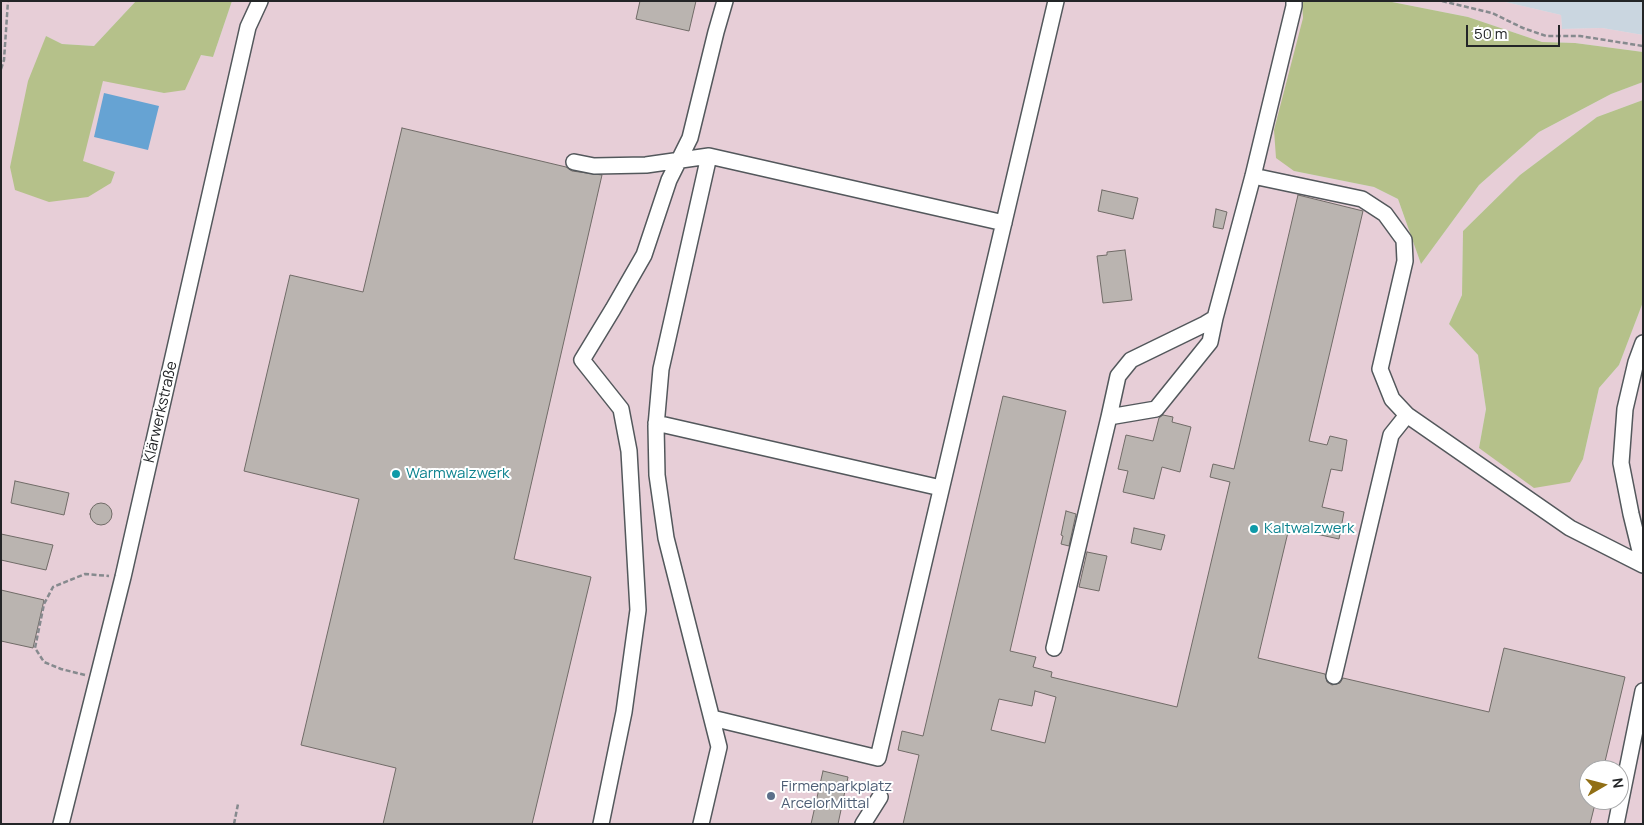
<!DOCTYPE html>
<html>
<head>
<meta charset="utf-8">
<style>
  body { margin:0 }
  #map { position:relative; width:1644px; height:825px; overflow:hidden; background:#dae0e5; font-family:Manrope,sans-serif }
  canvas { display:block }
  .frame { position:absolute; inset:0; border:2px solid #232527; pointer-events:none }
  .north { position:absolute; left:1579px; top:760px; width:50px; height:50px; box-sizing:border-box; background:#fff; border:1px solid #a7a8a9; border-radius:50%; rotate:82deg; font-size:14px; font-weight:700; line-height:20px; text-align:center; color:#232527 }
  .north::after { content:''; display:block; margin:auto; width:18px; height:22px; background:#916f15; clip-path:polygon(50% 0,100% 100%,50% 72%,0 100%) }
  .scale { position:absolute; left:1466px; top:25px; width:94px; height:22px; box-sizing:border-box; border:2px solid #232527; border-top:0; padding-left:6px; font-size:15px; line-height:18px; white-space:nowrap; color:#232527; -webkit-text-stroke:4px #fff; paint-order:stroke }
</style>
</head>
<body>
<div id="map">
<canvas width="1644" height="825"></canvas>
<div class="frame"></div>
<div class="north">N</div>
<div class="scale">50 m</div>
</div>
<script>
const context = document.querySelector('canvas').getContext('2d');
context.lineJoin = 'round';
function fillPath(path, color) { context.fillStyle = color; context.fill(path, 'evenodd'); }
const shape = rows => new Path2D(rows.map(r => 'M' + r).join(''));
function stroke(path, color, width, dash) { context.strokeStyle = color; context.lineWidth = width; context.lineCap = dash ? 'butt' : 'round'; context.setLineDash(dash || []); context.stroke(path); }
function label(font, color, halo, rows, align = 'center') {
  context.font = font + ' Manrope,sans-serif'; context.lineWidth = 4; context.setLineDash([]); context.textBaseline = 'middle'; context.strokeStyle = halo; context.fillStyle = color; for (const [text, x, y, turn = 0] of rows) {
    context.save(); context.translate(x, y); context.rotate((+turn || 0) * Math.PI / 180); context.textAlign = isNaN(turn) ? turn : align; if (halo) context.strokeText(text, 0, 0); context.fillText(text, 0, 0); context.restore();
  }
}
fillPath(shape([
  [1501,1,1643,1,1643,35,1602,28,1562,29,1561,15]
]), '#cad6e0');
fillPath(shape([
  [1,1,136,1,94,46,62,44,46,36,10,167,111,183,115,172,82,161,103,80,164,93,201,55,213,57,232,1,1302,1,1303,18,1294,171,1374,187,1398,199,1421,264,1479,185,1539,132,1611,94,1643,82,1643,100,1597,117,1520,175,1463,231,1462,295,1449,324,1478,355,1486,409,1479,448,1583,459,1599,388,1619,365,1643,302,1643,824,1,824],
  [1589,770,1619,770,1619,800,1589,800],
  [1387,1,1501,1,1561,15,1562,29,1602,28,1643,35,1643,52,1575,43,1542,42,1468,17]
]), '#e7ced7');
fillPath(shape([
  [136,1,232,1,213,57,201,55,185,90,164,93,103,81,83,161,115,172,111,183,88,197,49,202,15,190,10,167,28,81,46,36,62,44,94,46],
  [1302,1,1387,1,1468,17,1542,42,1575,43,1643,52,1643,82,1611,94,1539,132,1479,185,1421,264,1398,199,1374,187,1294,171,1276,158,1274,130,1303,18],
  [1643,100,1643,302,1619,365,1599,388,1583,459,1570,482,1534,488,1479,448,1486,409,1478,355,1449,324,1462,295,1463,231,1520,175,1597,117]
]), '#b5c18a');
fillPath(shape([
  [104,93,159,106,148,150,94,137]
]), '#66a3d3');
const building = shape([
  [640,1,696,1,689,31,636,19,640,1],
  [402,128,566,167,572,171,602,175,514,559,591,577,532,824,383,824,396,768,301,745,359,499,244,471,290,275,363,292,402,128],
  [1102,190,1138,198,1133,219,1098,211,1102,190],
  [1298,195,1363,211,1309,441,1327,445,1330,436,1347,440,1342,471,1331,469,1322,507,1344,512,1339,539,1289,528,1258,658,1325,674,1327,682,1332,685,1340,683,1343,678,1489,712,1504,648,1625,677,1603,770,1589,770,1589,800,1596,800,1590,824,903,824,919,755,898,750,902,731,923,736,1003,396,1066,411,1010,651,1036,657,1033,667,1052,672,1051,677,1177,707,1230,482,1210,477,1213,464,1234,469,1298,195],
  [1035,691,1056,697,1045,743,991,730,999,699,1032,706,1035,691],
  [1216,209,1227,212,1223,229,1213,227,1216,209],
  [1125,250,1132,300,1103,303,1097,256,1107,255,1107,252,1125,250],
  [1163,415,1173,417,1172,422,1191,427,1180,472,1162,467,1154,499,1123,492,1128,471,1118,469,1126,435,1153,441,1159,418,1163,415],
  [15,481,69,493,64,515,11,503,15,481],
  '90 514a11 11 0 1 1 22 0a11 11 0 1 1-22 0Z',
  [1066,511,1076,514,1069,546,1061,544,1063,536,1061,535,1066,511],
  [1134,528,1165,535,1161,550,1131,543,1134,528],
  [1,534,53,545,46,570,1,560,1,534],
  [1087,552,1107,556,1099,591,1079,587,1087,552],
  [1,590,44,600,33,648,1,641,1,590],
  [823,771,848,777,838,824,811,824,823,771]
]);
fillPath(building, '#bab4b0');
stroke(building, '#716c68', 1);
const minor = shape([
  [574,162,594,166,646,165,709,156,1004,223],
  [1253,176,1362,199,1385,214,1404,240,1405,261,1380,369,1392,399,1407,415],
  [1643,343,1636,362,1625,409,1621,463,1631,514,1643,563],
  [1109,417,1118,376,1131,360,1205,324,1215,318],
  [656,423,941,488],
  [1054,648,1109,417,1156,409,1210,342,1215,318,1253,176,1294,6,1294,1],
  [1334,676,1391,435,1407,415,1570,528,1643,565],
  [712,718,878,758,1056,1],
  [61,824,123,577,248,27,260,1],
  [601,824,624,712,638,610,629,451,621,409,582,360,613,309,644,255,669,180,690,138,716,32,725,1],
  [701,824,719,747,666,538,657,475,656,426,661,369,709,156],
  [863,824,880,797],
  [1616,824,1643,691]
]);
stroke(minor, '#53585c', 18);
stroke(shape([
  [1442,1,1492,13,1523,28,1546,36,1580,36,1643,46],
  [1,69,4,60,8,1],
  [85,675,61,669,44,662,35,648,44,604,53,587,85,574,109,576],
  [234,824,238,804]
]), '#868a8e', 2.5, [5, 2.5]);
stroke(minor, '#fff', 15);
for (const [x, y, r, color] of [
  [396,474,5,"#0f9aa8"],
  [1254,529,5,"#0f9aa8"],
  [771,796,5,"#5c6f8a"]
]) { const dot = new Path2D(); dot.arc(x, y, r, 0, 2 * Math.PI); context.fillStyle = color; context.fill(dot); stroke(dot, '#fff', 2); }
label('15px', '#232527', '#fff', [
  ["Klärwerkstraße",161,412,-77]
]);
label('15px', '#0d838f', '#fff', [
  ["Warmwalzwerk",406,474],
  ["Kaltwalzwerk",1264,529]
], 'left');
label('15px', '#4e5e75', '#fff', [
  ["Firmenparkplatz",781,787],
  ["ArcelorMittal",781,804]
], 'left');
</script>
</body>
</html>
